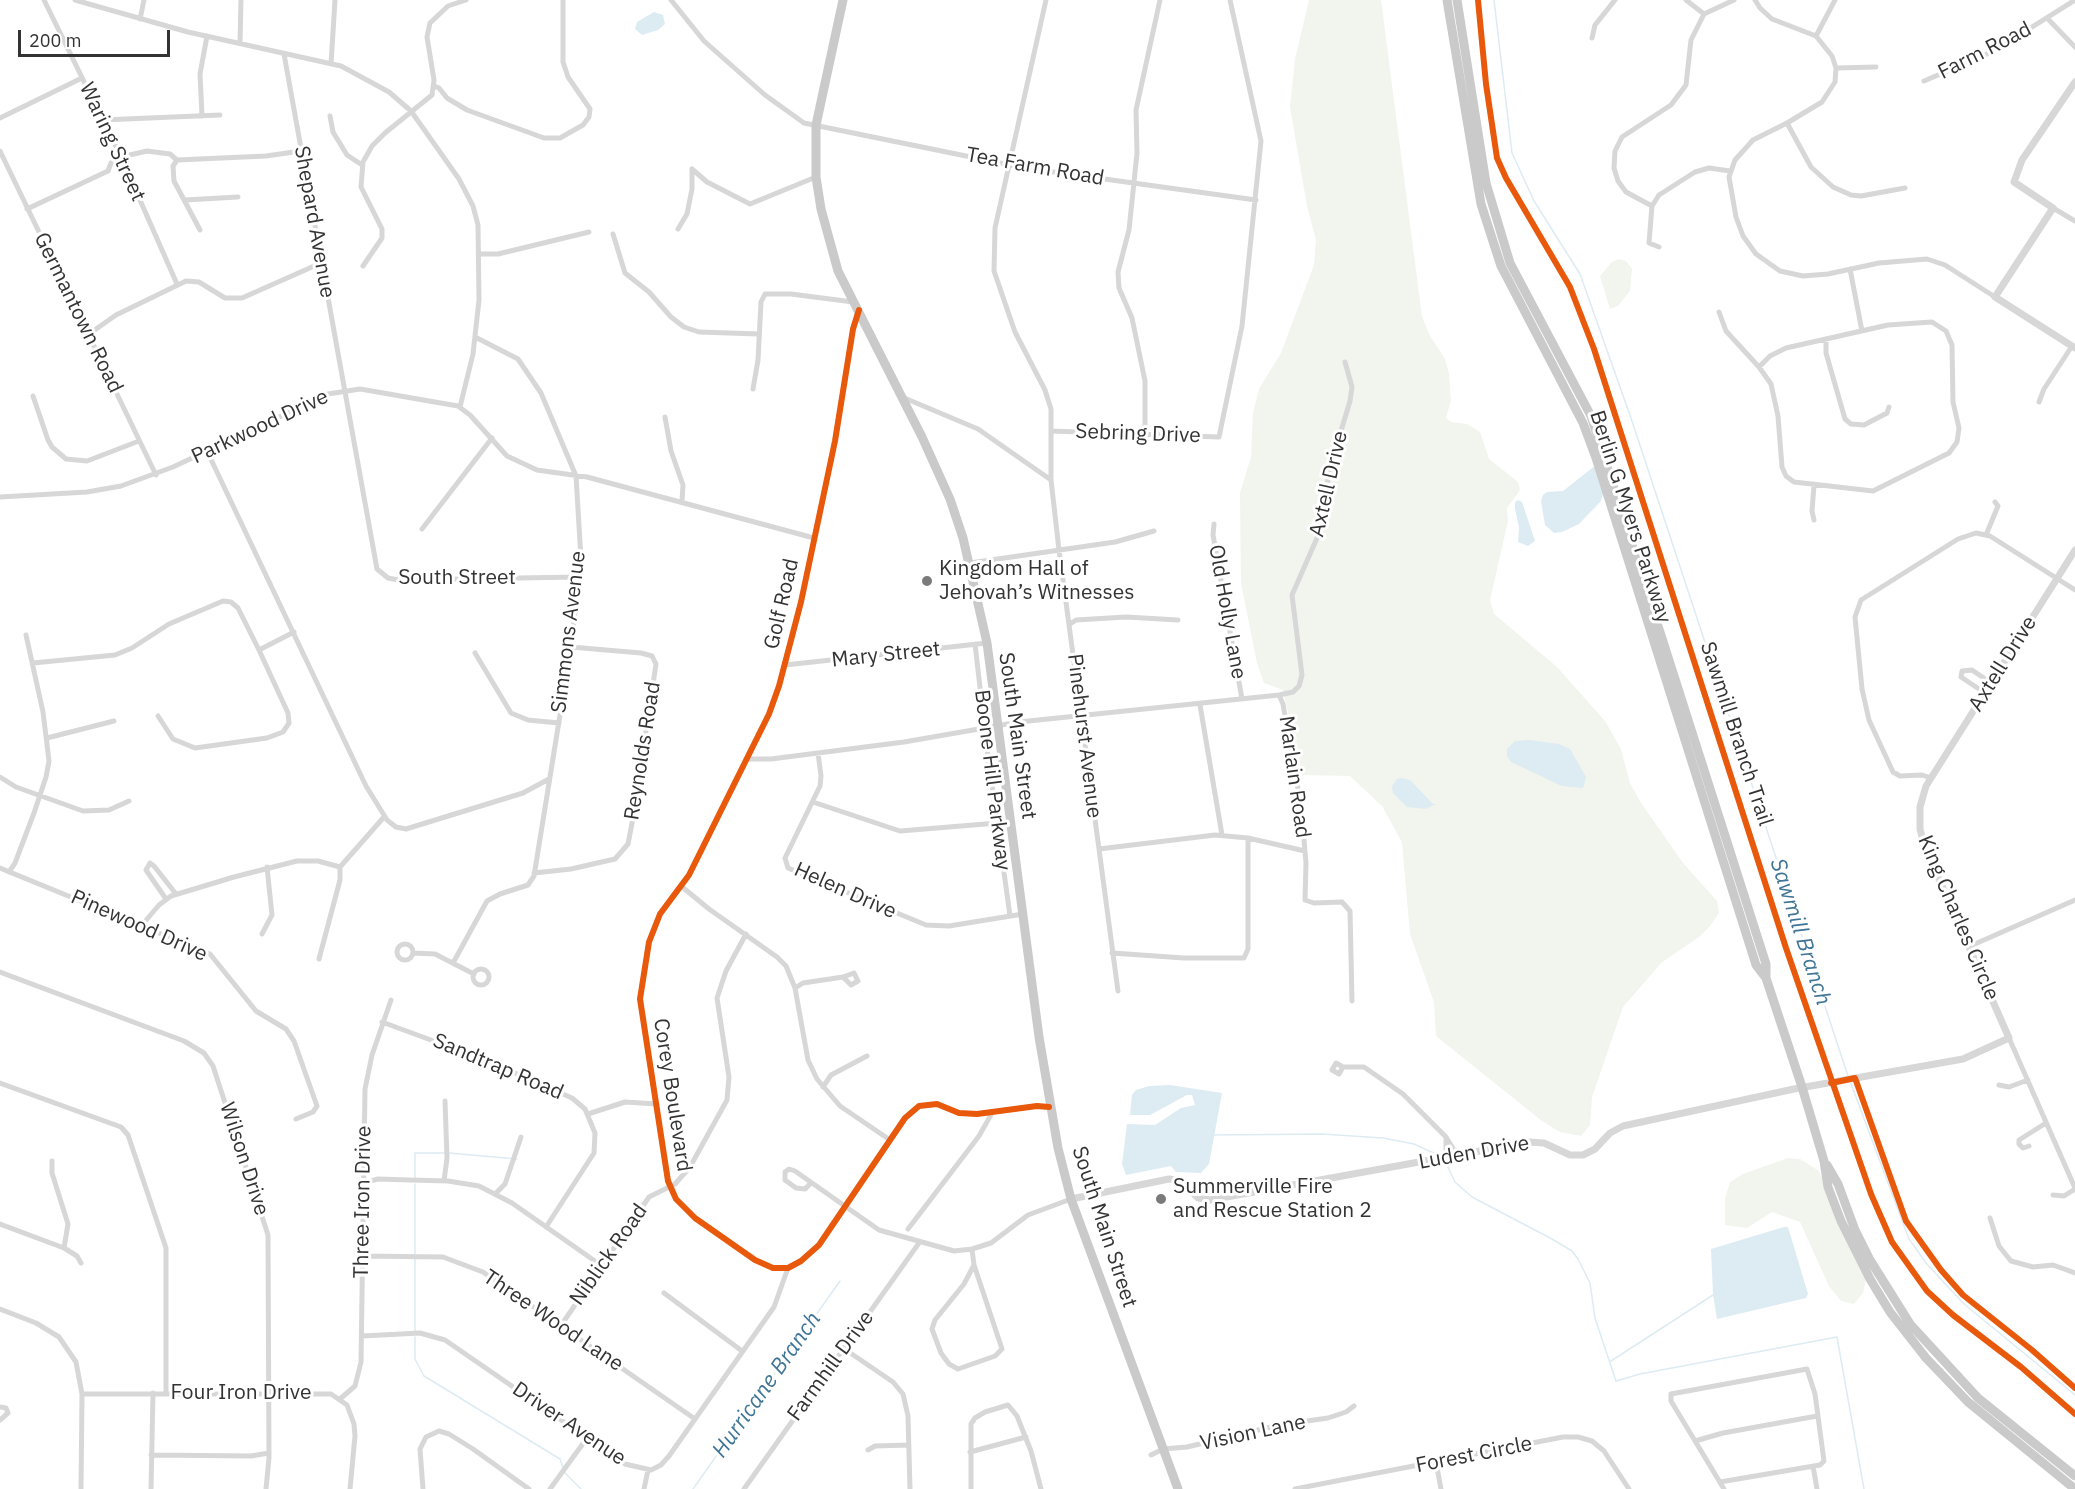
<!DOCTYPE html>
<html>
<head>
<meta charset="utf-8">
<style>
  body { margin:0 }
  #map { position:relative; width:2075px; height:1489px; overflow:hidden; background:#fff; font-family:"IBM Plex Sans",sans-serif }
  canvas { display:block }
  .scale { position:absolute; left:18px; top:30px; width:152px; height:27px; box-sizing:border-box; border:3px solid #333; border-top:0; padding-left:8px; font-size:18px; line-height:21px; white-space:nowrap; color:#333; -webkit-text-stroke:4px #fff; paint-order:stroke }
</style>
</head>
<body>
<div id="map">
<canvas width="2075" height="1489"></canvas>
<div class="scale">200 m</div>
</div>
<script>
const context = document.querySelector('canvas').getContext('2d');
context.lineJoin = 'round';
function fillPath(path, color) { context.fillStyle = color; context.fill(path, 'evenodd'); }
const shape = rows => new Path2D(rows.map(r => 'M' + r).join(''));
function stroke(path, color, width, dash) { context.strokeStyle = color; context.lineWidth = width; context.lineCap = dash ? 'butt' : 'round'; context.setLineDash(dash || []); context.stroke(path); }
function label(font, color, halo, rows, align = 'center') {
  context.font = font + ' "IBM Plex Sans",sans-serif'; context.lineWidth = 6; context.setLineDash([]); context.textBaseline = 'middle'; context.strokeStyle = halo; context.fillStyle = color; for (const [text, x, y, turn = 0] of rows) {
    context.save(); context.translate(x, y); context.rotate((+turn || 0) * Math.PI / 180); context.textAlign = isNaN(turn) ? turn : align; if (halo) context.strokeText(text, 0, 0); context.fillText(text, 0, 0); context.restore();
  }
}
fillPath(shape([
  [1309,0,1381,0,1422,317,1430,336,1445,359,1449,374,1451,400,1446,418,1451,422,1467,424,1480,432,1489,459,1518,482,1520,490,1507,508,1508,521,1490,600,1494,614,1557,667,1605,721,1621,749,1630,783,1641,803,1683,863,1717,901,1719,913,1710,926,1699,937,1661,963,1623,1007,1592,1097,1590,1125,1581,1136,1560,1132,1542,1121,1436,1036,1434,1002,1410,934,1402,842,1382,806,1350,776,1302,775,1283,690,1264,683,1257,663,1241,583,1240,493,1251,457,1253,413,1259,389,1281,353,1314,265,1316,240,1307,206,1290,107,1295,59],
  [1619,259,1626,261,1632,269,1630,291,1618,306,1610,309,1600,276,1612,262],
  [1788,1158,1800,1159,1819,1171,1866,1279,1863,1293,1854,1304,1841,1301,1829,1286,1800,1222,1772,1212,1747,1228,1725,1225,1725,1198,1730,1182,1743,1174]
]), '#f1f5ed');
fillPath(shape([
  [654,12,663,15,665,24,658,30,642,35,635,29,637,22],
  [1596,465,1606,483,1601,501,1579,524,1562,532,1554,533,1545,525,1541,501,1543,495,1547,492,1563,491],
  [1518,500,1522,502,1535,541,1528,546,1518,542,1519,528,1515,508,1515,502],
  [1529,740,1559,744,1570,749,1586,777,1583,788,1562,786,1511,762,1507,756,1507,749,1515,741],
  [1402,778,1410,780,1433,804,1436,804,1426,809,1407,807,1393,793,1392,786,1397,779],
  [1170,1085,1222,1093,1209,1164,1201,1173,1176,1172,1171,1166,1126,1175,1122,1164,1127,1124,1155,1125,1181,1108,1195,1105,1192,1095,1187,1095,1150,1115,1130,1115,1132,1095,1136,1090,1149,1086],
  [1784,1227,1788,1227,1808,1294,1806,1298,1717,1319,1713,1295,1711,1249]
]), '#ddebf3');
stroke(shape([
  [1494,0,1512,153,1534,201,1580,274,1585,288,1632,421,1848,1076],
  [1850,1081,1909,1239,1926,1263,1964,1304,2075,1395],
  [1213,1135,1322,1134,1383,1138,1414,1144,1438,1155],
  [449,1153,517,1159],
  [1445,1161,1455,1182,1472,1197,1552,1239,1572,1251,1578,1259,1590,1283,1595,1318,1616,1381,1640,1374,1837,1337,1864,1489],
  [415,1179,415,1153,444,1153],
  [415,1254,415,1184],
  [415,1332,415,1259],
  [415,1337,415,1359,424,1376,560,1459,563,1468],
  [1611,1361,1713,1295],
  [565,1473,581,1489],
  [693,1489,840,1281]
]), '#ddebf3', 1.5);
stroke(shape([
  [44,0,121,157,177,284],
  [75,0,188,32,341,66,389,92,411,111,459,179,473,206,478,225,479,300,473,354,460,407],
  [671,0,704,41,765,95,804,123,1025,168,1256,200],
  [1046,0,995,228,994,271,1015,332,1045,390,1051,409,1051,480,1059,550,1118,991],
  [1686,0,1704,14],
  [1755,0,1760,8,1772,19,1816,36,1832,56,1836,68,1835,82,1822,102,1787,123,1753,140,1735,160,1729,177,1736,217,1743,236,1756,254,1780,271,1803,276,1828,274,1879,263,1927,259,1945,265,1995,297],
  [140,19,144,0],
  [2048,19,2075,47],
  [1816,36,1835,0],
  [1592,38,1595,25,1615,0],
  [240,43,241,0],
  [284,54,377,569,388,578,398,580,579,577],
  [331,64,335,0],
  [1836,68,1876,67],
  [1924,81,1994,51,2075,0],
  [434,86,439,88,447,98,467,110,544,138,560,138,583,125,589,117,590,109,568,77,563,62,563,0],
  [202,116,200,74,207,36],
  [330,116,333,132,347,155,362,165],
  [0,118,82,78],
  [102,120,220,115],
  [1787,123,1811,167,1833,187,1851,195,1861,196,1905,188],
  [0,151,156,475],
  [177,160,173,166,174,181,200,230],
  [692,169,707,182,750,204,816,177],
  [185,200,238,197],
  [1652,206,1626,192,1618,181,1614,168,1615,151,1622,137,1671,105,1686,85,1691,40,1704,14,1734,0],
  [2053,208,2075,221],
  [27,209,108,171,111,163,121,157,147,151,170,154,177,160,266,156,301,151],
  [678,229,687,214,692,189,692,169],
  [613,234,625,273,649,292,671,317,684,327,699,332,759,334],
  [1659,247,1649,243,1652,206,1659,195,1695,172,1709,168,1730,171],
  [481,254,498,254,589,232],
  [363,266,382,238,382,229,361,187,363,162,372,146,385,133,432,95,434,80,427,37,430,23,448,6,466,0],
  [1850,269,1862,331],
  [858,311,853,329,835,441,801,602,779,686,769,714,689,875,660,914,649,942,640,999,668,1181,676,1199,695,1218,755,1260,773,1268,788,1268,801,1261,819,1245,905,1118,919,1106,937,1104,959,1113,977,1114,1037,1106,1049,1107],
  [1719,312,1726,331,1759,367,1771,384,1778,416,1782,467,1786,476,1794,482,1873,491,1949,453,1957,442,1959,428,1953,402,1952,345,1946,331,1932,322,1888,325,1786,348,1770,356,1759,367],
  [89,334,116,315,186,281,199,282,225,298,242,298,321,263],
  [1826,339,1826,353,1845,419,1851,424,1864,425,1887,413,1889,407],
  [753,389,758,360,761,302,765,294,791,294,853,302],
  [33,396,48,440,52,447,66,459,87,461,139,441],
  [902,397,978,429,1051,480],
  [2039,402,2044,389,2072,346],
  [665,417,671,451,683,485,682,501],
  [1051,431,1219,437,1242,326,1261,141,1230,0],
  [1145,436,1145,381,1132,318,1119,288,1118,272,1129,230,1137,153,1136,110,1160,0],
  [207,451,366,786,387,820,396,827,406,829,523,793,549,779],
  [0,497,87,492,121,486,173,467,328,394,360,389,458,406,470,415,507,456,537,470,587,477,814,538],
  [1814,520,1812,511,1814,485],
  [1214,524,1213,535,1242,699],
  [422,529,492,438],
  [1986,535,1998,506,1995,502],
  [970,563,1115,542,1154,531],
  [1070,624,1076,620,1126,617,1178,620],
  [975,644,987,748,1010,916],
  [475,653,511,713,528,720,559,723],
  [33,663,115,655,132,648,169,624,223,601,231,602,238,608,259,650],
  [785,665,987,643],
  [1985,693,1961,677,1962,671,1972,670,1991,683],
  [1279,695,1293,692,1299,686,1302,675,1292,595,1321,529,1329,471,1350,401,1352,387,1345,362],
  [1200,705,1222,835],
  [158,716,173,739,195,748,267,738,283,732,289,723,288,713,259,650,294,632],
  [47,738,114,721],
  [818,753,821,776,820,786,785,858,788,868,926,925,949,926,1023,914],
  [746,759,771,759,904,742,1019,722,1279,695,1283,704,1301,806,1306,863,1305,900,1314,903,1342,902,1350,911,1352,1001],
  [0,777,16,787,83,811,109,810,129,801],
  [1931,778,1922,775,1900,776,1893,772,1869,720,1862,689,1855,617,1861,600,1958,539,1976,533,1990,536,2075,590],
  [813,802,900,831,998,823],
  [1099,849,1215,835,1248,838,1305,851],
  [0,868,210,954,256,1011,286,1029,294,1041,317,1106,313,1112,296,1119],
  [9,872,15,863,34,813,46,777,49,761,43,712,26,635],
  [534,873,571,869,615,859,628,844,633,818,656,664,652,656,641,653,571,647],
  [681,886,709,909,777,957,786,966,795,988,808,1060,817,1079,840,1106,890,1140],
  [166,899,146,870,150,863,154,866,176,894],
  [142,925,159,905,171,896,234,877,297,861,318,861,340,867],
  [262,934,272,915,267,867],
  '397 952a8 8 0 1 1 16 0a8 8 0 1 1-16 0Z',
  [1968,947,2075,900],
  [413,953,435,954,474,974],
  [1112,953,1184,958,1244,958,1248,949,1248,838],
  [319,959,340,880,340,867,384,817],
  [453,963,487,901,500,894,528,885,534,876,571,647,581,559,576,476,541,393,518,359,475,337],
  '473 977a8 8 0 1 1 16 0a8 8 0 1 1-16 0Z',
  [0,972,184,1041,204,1053,213,1066,268,1235,269,1458,266,1489],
  [795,988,803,983,843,977,851,985,858,981,854,973,843,977],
  [382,1022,485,1060,572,1098,585,1109,595,1133,594,1153,546,1227],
  [2009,1038,2075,1188],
  [1343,1067,1339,1074,1332,1070,1336,1063,1343,1067,1364,1067,1403,1094,1446,1137,1457,1155],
  [0,1083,121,1127,128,1135,166,1248,166,1393],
  [1999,1085,2009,1087,2028,1080],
  [823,1087,831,1075,867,1056],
  [588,1114,625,1102,657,1104],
  [1446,1137,1446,1157],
  [2029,1146,2023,1148,2019,1144,2019,1140,2046,1123],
  [52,1161,52,1173,68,1224,64,1248],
  [444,1181,447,1158,445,1101],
  [363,1183,378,1179,410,1180,448,1181,479,1186,512,1203,602,1266],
  [811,1183,805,1189,796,1188,785,1180,785,1172,789,1169,795,1171,879,1230,954,1251,972,1249,991,1243,1028,1215,1071,1199],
  [496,1193,505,1184,521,1137],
  [2053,1195,2064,1196,2075,1189],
  [1990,1218,1999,1246,2011,1261,2033,1267,2053,1265,2075,1273],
  [0,1224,64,1248,77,1256,81,1263],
  [908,1229,979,1136,992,1113],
  [972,1249,974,1265],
  [363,1256,443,1257,483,1272,695,1419],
  [974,1265,1002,1349,995,1356,958,1369,949,1364,941,1353,932,1329,935,1320,964,1284,974,1265],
  [664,1293,742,1351],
  [0,1309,36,1323,59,1337,76,1362,82,1394,81,1489],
  [562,1324,649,1197,675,1184,690,1167,727,1100,729,1077,717,998,726,971,746,934],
  [362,1336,420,1333,445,1340,625,1464,651,1470,661,1465,669,1456,774,1307,788,1268],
  [843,1348,893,1382,903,1394,908,1416,910,1489],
  [82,1394,331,1394,347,1405,354,1424,355,1436,350,1489],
  [340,1399,355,1386,361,1362,365,1089,372,1055,391,1000],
  [0,1407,6,1408,8,1413,0,1420],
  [1695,1441,1723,1433,1817,1416],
  [868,1450,875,1446,909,1445],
  [970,1452,1026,1437],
  [151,1455,251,1456,269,1453],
  [1151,1455,1163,1449,1187,1447,1279,1425,1328,1418,1346,1412,1354,1406],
  [1436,1462,1441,1489],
  [1813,1466,1817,1489],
  [1720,1482,1820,1465,1824,1461,1815,1394,1807,1369,1671,1394,1671,1401,1724,1489],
  [151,1489,153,1393],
  [423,1489,420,1449,426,1437,439,1431,449,1434,473,1449,529,1489],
  [550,1489,587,1438],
  [644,1489,648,1470],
  [744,1489,919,1243],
  [971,1489,971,1424,975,1418,985,1412,1008,1405,1017,1416,1031,1451,1041,1489],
  [1295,1489,1563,1437,1578,1437,1592,1441,1604,1451,1629,1489]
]), '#d7d7d7', 5);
stroke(shape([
  [2075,82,2022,160,2014,182,2053,208,1995,297,2075,348],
  [1071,1199,1169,1179,1181,1181,1198,1198,1210,1200,1529,1142,1544,1143,1570,1155,1583,1155,1595,1149,1610,1133,1623,1126,1794,1089,1963,1059,2009,1038,1924,845,1920,829,1920,807,1926,786,2075,550]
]), '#d7d7d7', 7);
stroke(shape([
  [843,0,816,125,816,177,821,209,838,271,922,437,950,499,963,538,987,643,1039,1037,1058,1148,1071,1199,1178,1489],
  [1447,0,1481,204,1501,266,1583,423,1596,458,1756,965,1766,978,1802,1087,1824,1161,1828,1187,1841,1221,1870,1279,1890,1312,1926,1358,1968,1402,2075,1489],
  [1457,0,1486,183,1510,263,1591,416,1766,964,1766,978],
  [1827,1165,1838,1184,1855,1230,1870,1260,1910,1324,1978,1398,2075,1476]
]), '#cacaca', 9);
stroke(shape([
  [1478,0,1486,84,1497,158,1506,178,1570,287,1594,349,1786,948,1871,1194,1892,1242,1927,1291,1953,1315,2021,1367,2075,1414],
  [859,310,853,329,835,441,801,602,779,686,769,714,689,875,660,914,649,942,640,999,668,1181,676,1199,695,1218,755,1260,773,1268,788,1268,801,1261,819,1245,905,1118,919,1106,937,1104,959,1113,977,1114,1037,1106,1049,1107],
  [1831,1083,1855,1078,1906,1221,1941,1270,1963,1295,2032,1350,2075,1388]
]), '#e8590c', 6);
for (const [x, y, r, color] of [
  [927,581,6,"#7a7a7a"],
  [1161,1199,6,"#7a7a7a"]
]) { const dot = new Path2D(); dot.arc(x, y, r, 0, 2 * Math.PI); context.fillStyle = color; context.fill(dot); stroke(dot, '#fff', 2); }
label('21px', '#333', '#fff', [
  ["Farm Road",1985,51,-27],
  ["Waring Street",112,142,65],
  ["Tea Farm Road",1035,167,10],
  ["Shepard Avenue",314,222,80],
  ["Germantown Road",78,313,64],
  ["Parkwood Drive",260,427,-25],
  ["Sebring Drive",1138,434,2],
  ["Axtell Drive",1329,484,-77],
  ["Berlin G Myers Parkway",1630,517,72],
  ["South Street",457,578],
  ["Golf Road",782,604,-77],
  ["Old Holly Lane",1227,612,80],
  ["Simmons Avenue",569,632,-83],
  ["Mary Street",886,655,-6],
  ["Axtell Drive",2003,664,-58],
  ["Sawmill Branch Trail",1736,734,72],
  ["South Main Street",1017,736,82],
  ["Pinehurst Avenue",1084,736,83],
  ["Reynolds Road",643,751,-81],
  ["Marlain Road",1294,777,82],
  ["Boone Hill Parkway",992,780,83],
  ["Helen Drive",845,891,24],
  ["King Charles Circle",1958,918,67],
  ["Pinewood Drive",139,926,24],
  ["Sandtrap Road",498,1067,23],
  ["Corey Boulevard",672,1095,81],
  ["Luden Drive",1474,1153,-10],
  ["Wilson Drive",244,1159,72],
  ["Three Iron Drive",363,1202,-89],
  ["South Main Street",1104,1227,72],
  ["Niblick Road",609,1255,-55],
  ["Three Wood Lane",553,1321,34],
  ["Farmhill Drive",831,1366,-54],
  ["Four Iron Drive",241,1393],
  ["Driver Avenue",569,1424,34],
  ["Vision Lane",1253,1433,-12],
  ["Forest Circle",1474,1455,-11]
]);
label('21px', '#333', '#fff', [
  ["Kingdom Hall of",939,569],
  ["Jehovah’s Witnesses",939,593],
  ["Summerville Fire",1173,1187],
  ["and Rescue Station 2",1173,1211]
], 'left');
label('italic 22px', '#3f7597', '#fff', [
  ["Sawmill Branch",1800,932,72],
  ["Hurricane Branch",767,1385,-55]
]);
</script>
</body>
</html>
